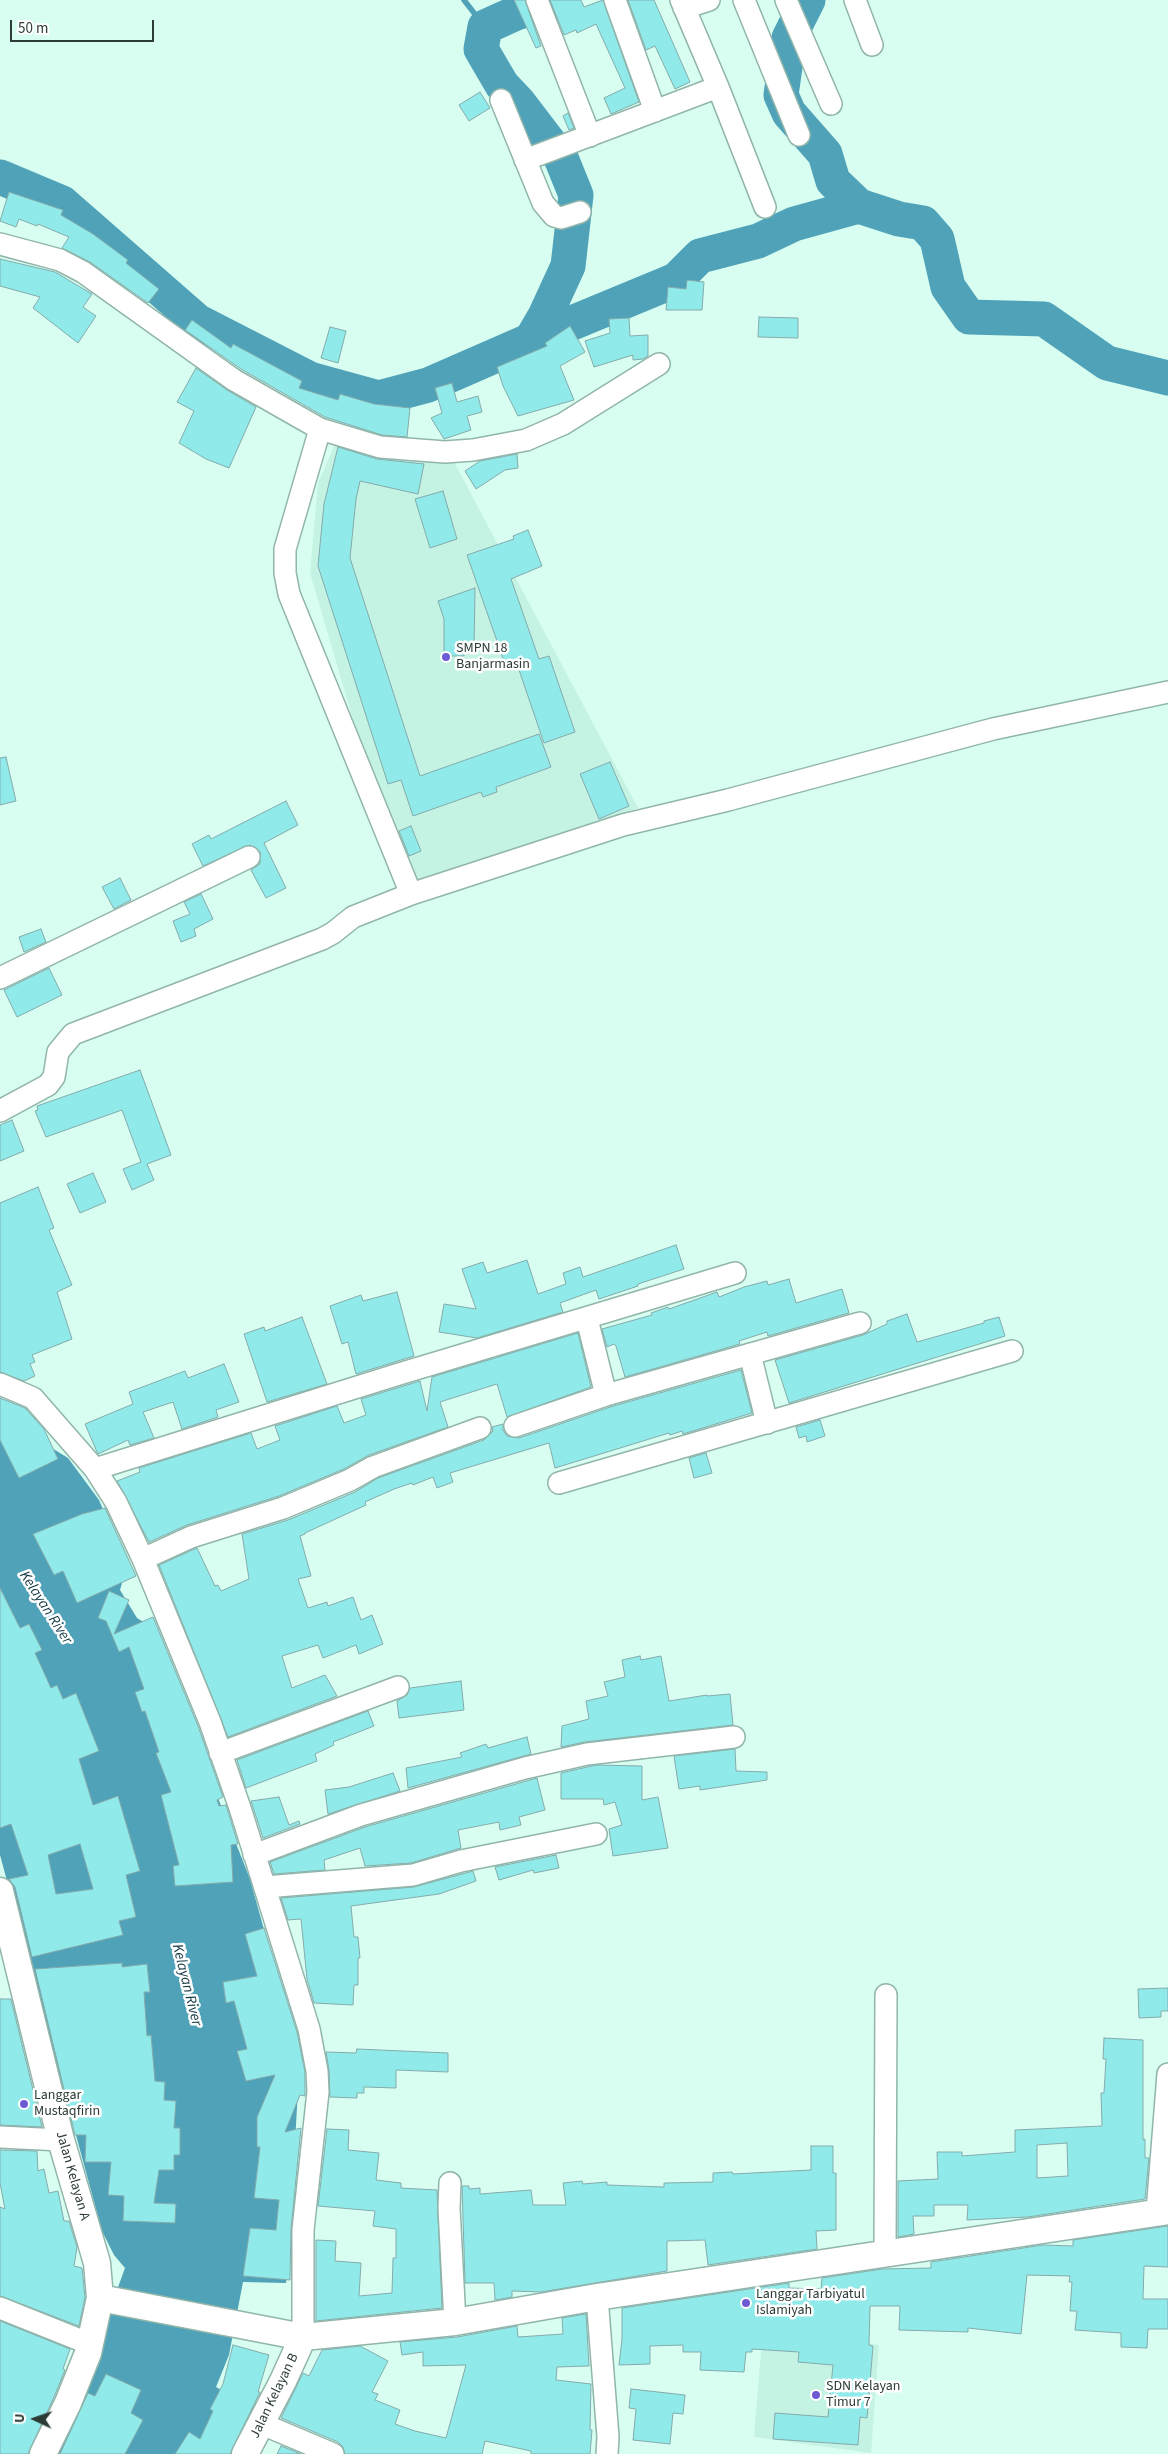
<!DOCTYPE html>
<html>
<head>
<meta charset="utf-8">
<style>
  body { margin:0 }
  #map { position:relative; width:1168px; height:2454px; overflow:hidden; background:#d8fef1; font-family:"Source Sans 3",sans-serif }
  canvas { display:block }
  .north { position:absolute; left:10px; top:2394px; width:50px; height:50px; -webkit-text-stroke:4px #fff; paint-order:stroke; rotate:273deg; font-size:14px; font-weight:700; line-height:20px; text-align:center; color:#2c3b36 }
  .north::after { content:''; display:block; margin:auto; width:18px; height:22px; background:#2c3b36; clip-path:polygon(50% 0,100% 100%,50% 72%,0 100%) }
  .scale { position:absolute; left:10px; top:20px; width:144px; height:22px; box-sizing:border-box; border:2px solid #2c3b36; border-top:0; padding-left:6px; font-size:15px; line-height:18px; white-space:nowrap; color:#2c3b36; -webkit-text-stroke:4px #fff; paint-order:stroke }
</style>
</head>
<body>
<div id="map">
<canvas width="1168" height="2454"></canvas>
<div class="north">U</div>
<div class="scale">50 m</div>
</div>
<script>
const context = document.querySelector('canvas').getContext('2d');
context.lineJoin = 'round';
function fillPath(path, color) { context.fillStyle = color; context.fill(path, 'evenodd'); }
const shape = rows => new Path2D(rows.map(r => 'M' + r).join(''));
function stroke(path, color, width, dash) { context.strokeStyle = color; context.lineWidth = width; context.lineCap = dash ? 'butt' : 'round'; context.setLineDash(dash || []); context.stroke(path); }
function label(font, color, halo, rows, align = 'center') {
  context.font = font + ' "Source Sans 3",sans-serif'; context.lineWidth = 5; context.setLineDash([]); context.textBaseline = 'middle'; context.strokeStyle = halo; context.fillStyle = color; for (const [text, x, y, turn = 0] of rows) {
    context.save(); context.translate(x, y); context.rotate((+turn || 0) * Math.PI / 180); context.textAlign = isNaN(turn) ? turn : align; if (halo) context.strokeText(text, 0, 0); context.fillText(text, 0, 0); context.restore();
  }
}
fillPath(shape([
  [335,444,453,460,638,808,413,882,359,740,310,573,318,483],
  [772,2326,804,2335,879,2345,871,2453,754,2437,761,2352]
]), '#c4f3e3');
fillPath(shape([
  [0,1416,68,1458,99,1500,127,1566,120,1590,137,1618,150,1626,250,1879,276,1973,298,2089,288,2269,286,2283,243,2282,229,2355,216,2387,253,2408,226,2454,51,2454,98,2342,125,2268,114,2255,102,2231,0,1855]
]), '#50a2b9');
stroke(shape([
  [464,0,485,27]
]), '#50a2b9', 5.5);
stroke(shape([
  [808,0,789,38,781,95,789,113,825,154,833,181,859,206],
  [0,177,62,203,197,321,310,379,379,398,428,385,531,340,545,316,568,266,576,195,561,158,519,103,502,85,481,49,485,27,516,13,562,0],
  [531,340,676,280,700,256,758,241,794,224,859,206,899,219,923,223,937,239,948,287,969,317,1044,319,1107,363,1168,378]
]), '#50a2b9', 35);
const building = shape([
  [514,0,525,0,541,46,536,48,514,0],
  [550,0,581,0,584,7,603,0,639,102,611,114,604,98,625,88,596,24,577,33,576,30,564,35,550,0],
  [628,0,654,0,690,82,675,89,655,46,646,50,628,0],
  [480,92,490,108,469,121,459,105,480,92],
  [568,113,574,128,569,130,563,116,568,113],
  [9,192,63,210,61,215,93,234,128,260,126,263,159,289,148,303,90,262,62,248,69,237,38,224,37,226,19,219,16,227,0,221,9,192],
  [0,259,55,272,92,294,83,307,96,316,78,343,33,308,40,297,0,286,0,259],
  [687,280,704,282,702,310,666,310,668,287,686,289,687,280],
  [759,317,798,318,798,338,758,337,759,317],
  [629,318,630,336,648,335,648,356,643,359,633,360,633,355,594,367,585,341,610,333,609,319,629,318],
  [192,320,231,348,233,344,302,381,299,388,338,400,340,394,374,404,410,408,407,437,382,435,325,417,241,369,185,330,192,320],
  [570,326,585,352,560,366,574,400,518,416,503,386,497,367,547,346,545,343,570,326],
  [330,327,346,331,338,363,321,358,330,327],
  [196,368,227,390,256,407,229,468,206,459,179,443,194,411,177,402,196,368],
  [452,383,457,402,478,396,482,412,467,416,471,430,444,439,431,418,442,413,435,388,452,383],
  [338,447,377,459,424,464,418,494,360,481,356,499,350,558,420,776,539,734,551,767,496,787,497,792,483,797,481,792,413,816,401,780,388,784,318,566,324,504,338,447],
  [517,454,518,468,505,470,476,489,465,471,480,461,517,454],
  [443,491,457,539,430,548,415,499,443,491],
  [528,530,542,566,511,579,539,659,549,656,575,732,544,743,517,664,506,667,467,555,514,539,513,536,528,530],
  [475,588,474,649,464,649,464,656,444,656,444,619,438,601,475,588],
  [6,757,16,801,0,805,0,758,6,757],
  [610,762,629,806,599,819,580,774,610,762],
  [286,801,298,825,264,843,286,888,266,898,251,870,260,864,260,852,250,845,203,866,192,844,209,835,211,839,286,801],
  [411,826,421,851,409,856,399,831,411,826],
  [120,878,131,900,114,909,102,887,120,878],
  [201,894,213,919,194,929,196,936,181,942,173,921,190,914,184,902,201,894],
  [41,929,46,942,24,952,19,937,41,929],
  [49,968,62,995,17,1017,4,990,49,968],
  [140,1070,171,1155,147,1164,154,1180,132,1190,123,1169,141,1162,122,1110,46,1137,35,1111,38,1110,37,1106,140,1070],
  [12,1120,24,1151,0,1161,0,1125,12,1120],
  [93,1173,106,1202,80,1213,67,1184,93,1173],
  [38,1187,54,1228,49,1230,72,1285,57,1292,72,1339,32,1355,35,1362,30,1364,35,1376,24,1381,0,1372,0,1203,38,1187],
  [676,1245,684,1269,638,1284,638,1286,599,1299,596,1290,560,1303,563,1312,477,1338,439,1332,444,1304,476,1309,462,1269,483,1262,487,1273,527,1260,538,1294,566,1284,563,1273,580,1267,583,1277,676,1245],
  [789,1279,796,1303,842,1289,849,1313,768,1336,767,1332,739,1341,740,1344,625,1377,616,1346,614,1344,607,1347,602,1329,652,1315,651,1313,668,1307,669,1309,717,1292,719,1297,744,1287,767,1281,768,1285,789,1279],
  [397,1292,414,1356,356,1374,348,1342,342,1344,330,1306,361,1295,363,1301,397,1292],
  [907,1314,917,1342,984,1323,984,1321,999,1317,1005,1336,789,1403,775,1360,863,1335,887,1324,887,1321,907,1314],
  [302,1317,327,1384,267,1402,244,1334,264,1327,265,1331,302,1317],
  [578,1333,591,1387,507,1417,497,1384,440,1402,448,1427,369,1455,344,1469,279,1496,187,1525,149,1542,117,1481,140,1472,139,1468,251,1433,257,1449,280,1440,275,1426,337,1406,344,1423,366,1415,361,1399,420,1381,427,1411,432,1377,578,1333],
  [224,1364,239,1402,216,1410,218,1417,182,1429,173,1402,143,1412,154,1438,130,1445,128,1440,98,1454,97,1452,85,1424,133,1404,129,1392,185,1371,188,1378,224,1364],
  [741,1370,752,1413,683,1434,682,1431,670,1435,669,1433,555,1468,549,1443,450,1473,453,1482,437,1488,433,1477,413,1485,412,1483,394,1489,365,1502,366,1505,305,1533,305,1534,300,1536,311,1576,298,1579,308,1608,327,1602,328,1606,353,1597,361,1620,372,1615,383,1644,359,1654,356,1645,323,1658,318,1645,282,1656,292,1688,325,1675,337,1696,228,1737,159,1565,197,1548,215,1586,218,1585,221,1591,249,1579,242,1534,288,1520,355,1492,378,1478,484,1440,493,1431,492,1427,503,1424,503,1430,507,1436,519,1438,610,1407,741,1370],
  [0,1398,25,1408,44,1429,58,1459,19,1478,0,1440,0,1398],
  [820,1420,825,1436,807,1442,806,1436,799,1438,796,1427,820,1420],
  [706,1453,712,1473,694,1478,689,1458,706,1453],
  [105,1508,136,1576,77,1603,63,1571,54,1575,33,1534,82,1514,105,1508],
  [0,1588,20,1628,29,1624,42,1650,35,1653,51,1688,57,1685,63,1699,76,1693,99,1751,79,1759,93,1805,118,1796,140,1871,126,1875,136,1917,119,1921,123,1935,32,1957,15,1887,9,1879,28,1875,11,1824,0,1828,0,1588],
  [80,1844,93,1889,56,1894,48,1855,80,1844],
  [109,1591,129,1600,114,1634,153,1617,198,1726,223,1797,217,1800,219,1806,226,1805,238,1844,231,1845,233,1882,175,1886,173,1866,179,1865,161,1795,171,1792,156,1753,159,1752,145,1711,142,1712,135,1692,144,1689,129,1647,119,1652,106,1621,98,1618,109,1591],
  [640,1656,641,1660,661,1656,669,1701,707,1695,707,1696,730,1694,733,1725,585,1742,561,1747,562,1726,589,1719,586,1701,608,1696,604,1682,625,1677,622,1660,640,1656],
  [461,1681,464,1710,399,1718,397,1701,407,1695,410,1688,461,1681],
  [368,1711,374,1726,333,1742,334,1745,315,1754,317,1761,246,1788,237,1760,368,1711],
  [527,1737,531,1754,408,1788,406,1768,462,1757,460,1753,486,1744,488,1748,527,1737],
  [735,1749,736,1771,767,1772,767,1780,700,1790,700,1786,679,1789,674,1756,735,1749],
  [596,1765,642,1766,642,1800,658,1797,668,1848,613,1856,609,1829,622,1825,615,1802,604,1805,603,1799,561,1799,561,1773,596,1765],
  [393,1773,400,1791,328,1814,325,1790,349,1787,393,1773],
  [537,1778,545,1810,519,1817,521,1825,500,1830,499,1822,458,1830,461,1848,411,1863,365,1866,360,1848,324,1860,325,1870,274,1874,270,1862,365,1827,537,1778],
  [279,1797,289,1825,299,1821,300,1824,263,1838,251,1801,279,1797],
  [556,1855,559,1868,534,1873,533,1870,499,1880,495,1867,556,1855],
  [473,1871,476,1881,439,1894,351,1906,354,1937,358,1937,360,1958,358,1958,358,1985,354,1985,353,2005,314,2003,307,1979,301,1919,288,1920,281,1898,414,1887,473,1871],
  [264,1928,297,2032,305,2072,305,2096,300,2095,285,2132,301,2128,291,2229,290,2280,243,2276,250,2228,276,2230,279,2200,254,2198,260,2147,257,2147,257,2117,275,2075,246,2081,237,2051,247,2049,234,2001,226,2003,223,1982,257,1976,245,1934,264,1928],
  [122,1963,122,1967,147,1964,150,1992,144,1992,147,2036,151,2035,155,2081,165,2082,164,2100,176,2101,174,2128,180,2128,180,2155,174,2155,174,2170,159,2170,154,2203,176,2204,175,2223,123,2221,124,2196,108,2195,111,2162,85,2162,86,2135,75,2135,35,1969,122,1963],
  [1168,1988,1168,2011,1161,2011,1161,2017,1139,2018,1138,1989,1168,1988],
  [0,1999,11,1999,42,2127,0,2125,0,1999],
  [1104,2038,1143,2040,1143,2140,1145,2139,1145,2158,1149,2158,1145,2199,1028,2217,967,2220,968,2205,934,2205,934,2216,913,2216,914,2234,898,2237,898,2181,938,2179,937,2152,962,2152,962,2156,1015,2152,1015,2130,1102,2126,1101,2093,1104,2093,1106,2059,1103,2059,1104,2038],
  [1067,2143,1068,2176,1037,2178,1037,2145,1067,2143],
  [357,2049,448,2053,448,2072,396,2070,396,2088,364,2087,364,2093,357,2093,357,2098,330,2097,329,2070,326,2052,356,2053,357,2049],
  [327,2129,349,2130,348,2150,379,2153,376,2180,401,2183,401,2188,437,2190,442,2308,316,2321,316,2240,336,2241,335,2261,361,2263,359,2296,392,2293,393,2258,396,2258,396,2229,373,2226,375,2211,318,2206,327,2129],
  [811,2146,833,2146,833,2173,836,2173,836,2230,816,2231,817,2249,708,2265,705,2240,667,2241,667,2271,541,2292,512,2291,512,2297,495,2300,494,2283,465,2283,462,2186,469,2186,469,2189,480,2188,480,2194,531,2190,533,2205,566,2205,563,2183,582,2181,583,2184,607,2182,607,2185,664,2187,664,2183,713,2182,713,2173,732,2172,733,2174,811,2170,811,2146],
  [0,2150,37,2151,38,2171,44,2169,49,2193,58,2191,64,2221,69,2221,77,2247,74,2266,82,2268,85,2297,79,2326,0,2296,0,2207,5,2209,0,2183,0,2150],
  [1168,2226,1168,2267,1144,2266,1143,2299,1168,2299,1168,2329,1148,2329,1147,2348,1121,2347,1121,2333,1075,2330,1077,2311,1070,2311,1072,2282,1069,2282,1070,2276,1027,2275,1021,2334,968,2328,968,2332,899,2330,900,2306,870,2306,869,2345,873,2346,867,2418,860,2417,858,2445,773,2439,775,2413,828,2417,833,2365,798,2362,799,2352,752,2349,752,2352,746,2352,744,2372,700,2370,701,2352,683,2352,683,2345,650,2346,650,2364,619,2365,622,2339,622,2308,789,2283,789,2288,821,2289,822,2278,882,2269,931,2268,931,2262,1043,2245,1073,2246,1073,2240,1168,2226],
  [586,2314,589,2366,557,2367,556,2380,591,2384,590,2430,592,2430,590,2454,531,2454,531,2451,485,2441,482,2454,345,2454,343,2447,338,2442,281,2418,303,2373,309,2376,322,2350,360,2346,388,2361,372,2392,378,2394,375,2400,400,2410,395,2424,415,2431,446,2438,466,2365,423,2366,423,2352,402,2355,400,2342,457,2337,517,2326,518,2337,563,2334,562,2318,586,2314],
  [0,2321,70,2349,63,2369,65,2370,54,2397,28,2454,0,2454,0,2321],
  [233,2345,269,2355,258,2392,260,2392,230,2454,175,2454,189,2432,200,2439,213,2411,210,2409,223,2384,233,2345],
  [106,2374,141,2390,131,2413,143,2420,125,2454,60,2454,88,2393,95,2396,106,2374],
  [631,2389,685,2395,683,2414,673,2413,670,2444,633,2440,636,2409,629,2408,631,2389],
  [281,2446,301,2454,277,2454,281,2446]
]);
fillPath(building, '#90eaea');
stroke(building, '#84abab', 1);
const minor = shape([
  [537,0,590,136],
  [615,0,655,111],
  [681,0,718,87,765,207],
  [744,0,799,135],
  [786,0,831,104],
  [855,0,872,45],
  [684,8,709,0],
  [501,100,543,203,554,216,561,218,580,212],
  [525,160,718,87],
  [0,244,60,260,83,272,234,380,320,429,380,447,445,452,473,450,526,440,563,424,659,364],
  [320,429,285,549,285,573,289,594,411,894],
  [0,978,249,857],
  [0,1111,48,1085,54,1077,58,1052,73,1034,322,939,333,933,353,917,411,894,623,825,728,800,993,729,1168,692],
  [587,1319,606,1395],
  [750,1354,767,1423],
  [0,1384,33,1398,95,1469,116,1502,143,1559,210,1722,240,1808,309,2029,317,2071,318,2092,303,2230,303,2337],
  [515,1426,606,1395,860,1323],
  [95,1469,399,1374,735,1273],
  [559,1483,1012,1351],
  [143,1559,191,1537,283,1508,350,1480,373,1467,480,1428],
  [220,1753,398,1687],
  [254,1855,361,1815,525,1768,587,1754,734,1737],
  [265,1887,413,1875,461,1861,596,1834],
  [0,2137,61,2140],
  [450,2183,449,2208,455,2322],
  [1157,2212,1168,2074],
  [885,2253,886,1995],
  [597,2297,608,2437,607,2454],
  [0,2308,90,2344],
  [262,2424,333,2454]
]);
const tertiary = shape([
  [0,1891,61,2140,97,2263,100,2298,88,2353,68,2403,43,2454],
  [100,2298,303,2337,455,2322,597,2297,1168,2211],
  [245,2454,283,2381,303,2337]
]);
stroke(minor, '#91b5aa', 24);
stroke(tertiary, '#91b5aa', 29);
stroke(minor, '#fff', 21);
stroke(tertiary, '#fff', 26);
for (const [x, y, r, color] of [
  [446,657,5,"#6d5bd5"],
  [24,2104,5,"#6d5bd5"],
  [746,2303,5,"#6d5bd5"],
  [816,2395,5,"#6d5bd5"]
]) { const dot = new Path2D(); dot.arc(x, y, r, 0, 2 * Math.PI); context.fillStyle = color; context.fill(dot); stroke(dot, '#fff', 2); }
label('14px', '#2c3b36', '#fff', [
  ["SMPN 18",456,649],
  ["Banjarmasin",456,665],
  ["Langgar",34,2096],
  ["Mustaqfirin",34,2112],
  ["Langgar Tarbiyatul",756,2295],
  ["Islamiyah",756,2311],
  ["SDN Kelayan",826,2387],
  ["Timur 7",826,2403]
], 'left');
label('14px', '#2c3b36', '#fff', [
  ["Jalan Kelayan A",72,2176,74],
  ["Jalan Kelayan B",275,2396,-64]
]);
label('italic 15px', '#113842', '#fff', [
  ["Kelayan River",45,1608,57],
  ["Kelayan River",186,1985,76]
]);
</script>
</body>
</html>
